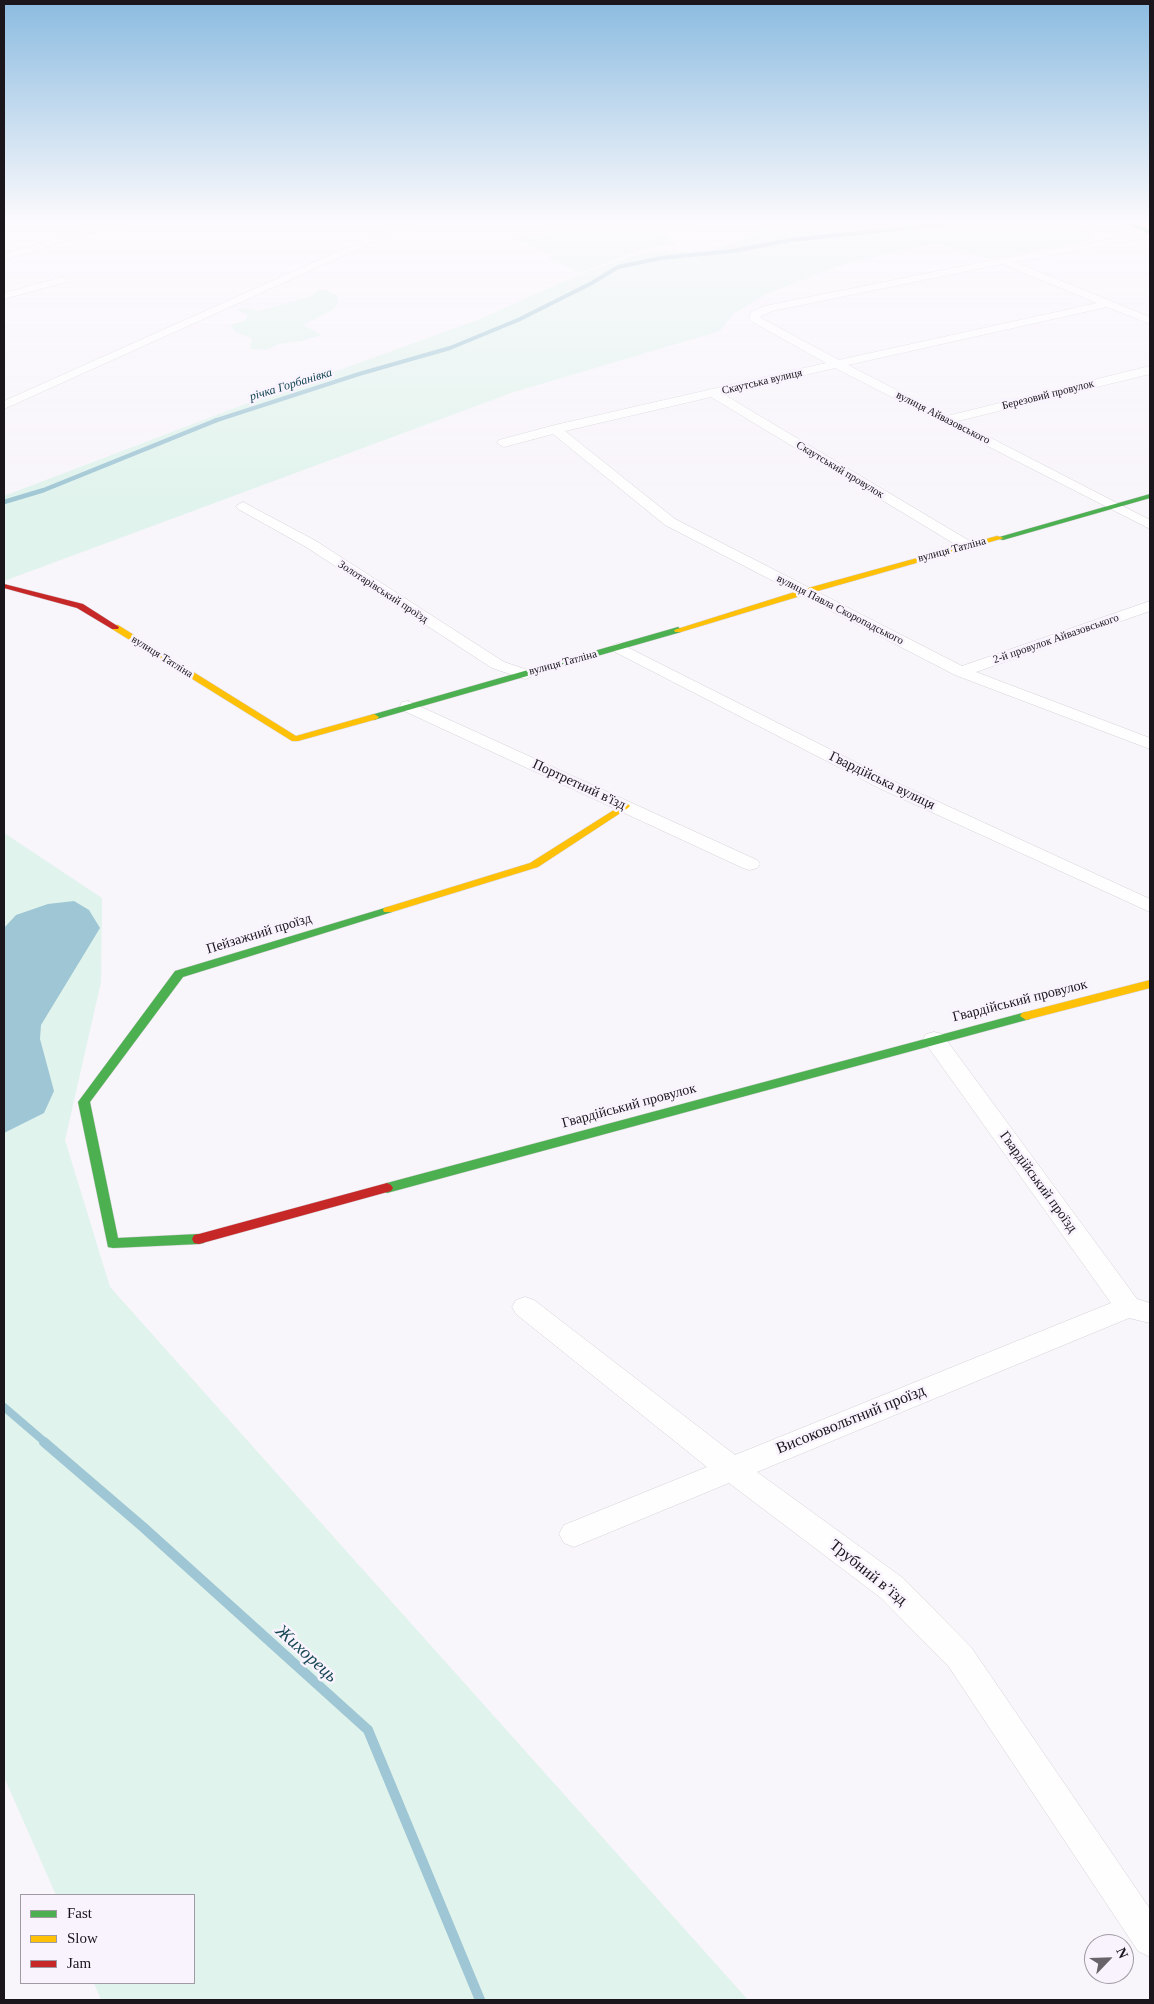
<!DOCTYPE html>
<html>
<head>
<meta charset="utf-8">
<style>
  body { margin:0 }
  #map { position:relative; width:1154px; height:2004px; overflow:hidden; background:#f8f5fb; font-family:"Times New Roman",serif }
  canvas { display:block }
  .frame { position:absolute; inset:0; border:5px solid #1a161c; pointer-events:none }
  .legend { position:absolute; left:20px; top:1894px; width:175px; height:90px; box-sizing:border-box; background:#f9f3fd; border:1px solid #a09ba3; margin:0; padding:6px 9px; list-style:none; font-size:15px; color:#1a161c }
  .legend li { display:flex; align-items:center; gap:10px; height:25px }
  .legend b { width:25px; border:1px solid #a09ba3 }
  .north { position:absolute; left:1084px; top:1934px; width:50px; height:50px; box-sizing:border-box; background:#f9f3fd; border:1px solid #a09ba3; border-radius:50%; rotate:66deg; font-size:14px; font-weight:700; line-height:20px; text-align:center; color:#1a161c }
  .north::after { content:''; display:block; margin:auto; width:18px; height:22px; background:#68646a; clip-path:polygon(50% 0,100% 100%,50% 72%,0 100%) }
</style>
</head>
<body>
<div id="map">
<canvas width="1154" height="2004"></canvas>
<div class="frame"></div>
<ul class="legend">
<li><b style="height:6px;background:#4caf50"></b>Fast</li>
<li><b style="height:6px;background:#ffc107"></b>Slow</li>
<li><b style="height:6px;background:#c62828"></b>Jam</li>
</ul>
<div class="north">N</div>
</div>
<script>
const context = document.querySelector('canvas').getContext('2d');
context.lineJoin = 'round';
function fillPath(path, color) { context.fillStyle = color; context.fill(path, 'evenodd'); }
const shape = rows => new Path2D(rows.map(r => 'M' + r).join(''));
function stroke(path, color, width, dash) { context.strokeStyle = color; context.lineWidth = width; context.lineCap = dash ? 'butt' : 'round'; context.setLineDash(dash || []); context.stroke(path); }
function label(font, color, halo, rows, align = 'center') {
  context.font = font + ' "Times New Roman",serif'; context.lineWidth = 5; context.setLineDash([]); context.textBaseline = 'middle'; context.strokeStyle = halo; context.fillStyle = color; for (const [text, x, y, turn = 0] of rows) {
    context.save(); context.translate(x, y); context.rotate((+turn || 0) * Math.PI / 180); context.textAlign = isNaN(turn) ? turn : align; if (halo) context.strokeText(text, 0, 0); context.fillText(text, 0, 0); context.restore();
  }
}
fillPath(shape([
  [536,222,694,222,695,225,675,231,658,232,679,244,644,249,588,270,577,272,549,258,552,255,512,237,524,234,540,237,558,230],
  [775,222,1071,222,1095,233,1092,240,989,259,935,243,842,265,768,293,733,314,720,331,514,392,4,581,4,496,245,404,480,319,580,274,632,256,661,251,699,252,717,248,749,236,768,228],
  [318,290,325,290,338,296,338,304,332,310,303,325,322,335,302,341,279,344,266,350,250,349,252,338,235,332,230,325,245,321,248,315,236,309,245,308,258,311,312,296],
  [4,833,102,898,101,982,65,1140,110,1287,748,2000,101,2000,94,1983,194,1983,194,1895,56,1895,4,1777]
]), '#e0f3ec');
fillPath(shape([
  [74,901,89,910,100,928,41,1025,40,1039,54,1091,44,1113,4,1133,4,928,16,915,48,904]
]), '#9fc6d4');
stroke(shape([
  [214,421,359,374,450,348,518,320,592,283,618,267,661,258,733,251,791,240,965,222]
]), '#9fc6d4', 4);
stroke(shape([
  [4,502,44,490,217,420]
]), '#9fc6d4', 4.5);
stroke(shape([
  [4,1407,46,1443]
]), '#9fc6d4', 8);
stroke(shape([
  [44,1442,143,1527,368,1730,480,2000]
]), '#9fc6d4', 10);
const street = shape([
  [111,222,128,222,4,260,4,254,111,222],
  [404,222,418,222,4,409,4,401,404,222],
  [1141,226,1146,229,1143,238,1015,262,1150,317,1150,324,1107,307,848,365,947,416,1150,366,1150,374,958,421,1150,520,1150,529,835,368,723,394,973,543,975,546,973,549,963,549,711,397,565,431,675,519,962,666,1150,601,1150,611,976,672,1150,738,1150,749,955,675,665,525,553,434,504,447,497,443,499,440,555,425,826,363,751,321,749,319,751,312,765,306,1003,258,1125,236,1135,234,1138,227,1141,226],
  [1002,264,1097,303,839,360,761,318,761,316,772,311,1002,264],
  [62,277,67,280,66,282,4,299,4,293,62,277],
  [243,502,316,541,504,662,531,671,533,674,531,677,525,679,492,668,306,547,238,509,236,506,243,502],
  [619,643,893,781,1150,899,1150,912,881,789,613,651,611,648,613,645,619,643],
  [408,701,757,860,760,864,757,868,750,870,743,868,402,710,400,706,402,702,408,701],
  [934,1032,942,1034,1137,1299,1150,1303,1150,1323,1129,1318,757,1472,903,1578,971,1647,1150,1909,1150,1957,1138,1951,949,1667,881,1598,729,1483,574,1547,564,1543,559,1534,564,1525,707,1467,516,1314,512,1307,516,1300,525,1297,534,1300,735,1455,1111,1303,926,1044,923,1039,926,1034,934,1032]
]);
const fast = shape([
  [1123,222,1131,222,1150,230,1150,234,1123,222],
  [1150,494,1150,498,1003,540,996,538,1150,494],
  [678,627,682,630,681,632,377,719,374,720,369,717,371,715,678,627],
  [388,907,392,908,393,910,392,912,183,977,90,1102,118,1238,199,1234,204,1235,206,1239,204,1243,199,1244,113,1248,108,1247,78,1102,175,971,388,907],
  [1026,1012,1030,1013,1032,1016,1030,1019,387,1193,383,1191,381,1188,383,1185,387,1183,1026,1012]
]);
const slow = shape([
  [997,536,1004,538,807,594,681,632,675,632,674,630,801,590,997,536],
  [112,625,118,625,296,736,374,714,379,717,377,719,298,741,292,741,112,629,112,625],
  [625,803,628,804,630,806,628,808,538,867,392,912,384,912,383,910,384,908,530,863,625,803],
  [1150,980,1150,988,1026,1020,1020,1016,1022,1013,1150,980]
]);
const jam = shape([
  [4,584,83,604,119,627,118,629,112,629,77,608,4,588,4,584],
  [387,1183,391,1185,393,1188,391,1191,199,1244,194,1243,192,1239,194,1235,199,1234,387,1183]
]);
stroke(street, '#d5d2d8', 1);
stroke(fast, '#d5d2d8', 1);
stroke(slow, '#d5d2d8', 1);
stroke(jam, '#d5d2d8', 1);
fillPath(street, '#fefefe');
fillPath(fast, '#4caf50');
fillPath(slow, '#ffc107');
fillPath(jam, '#c62828');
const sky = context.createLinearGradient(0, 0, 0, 503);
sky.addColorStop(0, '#8bbbe0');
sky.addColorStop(0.44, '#fcfafd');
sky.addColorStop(1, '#fcfafd00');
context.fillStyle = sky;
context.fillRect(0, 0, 1154, 503);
label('11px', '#1a161c', '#f9f3fd', [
  ["Скаутська вулиця",762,382,-13],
  ["Березовий провулок",1048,395,-14],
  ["вулиця Айвазовського",943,418,27],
  ["Скаутський провулок",840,470,31],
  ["вулиця Татліна",952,550,-15],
  ["Золотарівський проїзд",383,592,33],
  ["вулиця Павла Скоропадського",840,610,27],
  ["2-й провулок Айвазовського",1056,639,-19],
  ["вулиця Татліна",162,657,32],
  ["вулиця Татліна",563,663,-15]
]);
label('italic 12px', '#144654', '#f9f3fd', [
  ["річка Горбанівка",291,385,-17]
]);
label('14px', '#1a161c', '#f9f3fd', [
  ["Гвардійська вулиця",882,781,26],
  ["Портретний в'їзд",579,785,25],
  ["Пейзажний проїзд",259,934,-17],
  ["Гвардійський провулок",1020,1001,-14],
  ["Гвардійський провулок",629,1106,-15],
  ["Гвардійський проїзд",1038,1182,54]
]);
label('16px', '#1a161c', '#f9f3fd', [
  ["Високовольтний проїзд",851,1420,-22],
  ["Трубний в’їзд",868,1573,39]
]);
label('italic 18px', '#144654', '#f9f3fd', [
  ["Жихорець",306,1654,42]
]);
</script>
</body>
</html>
